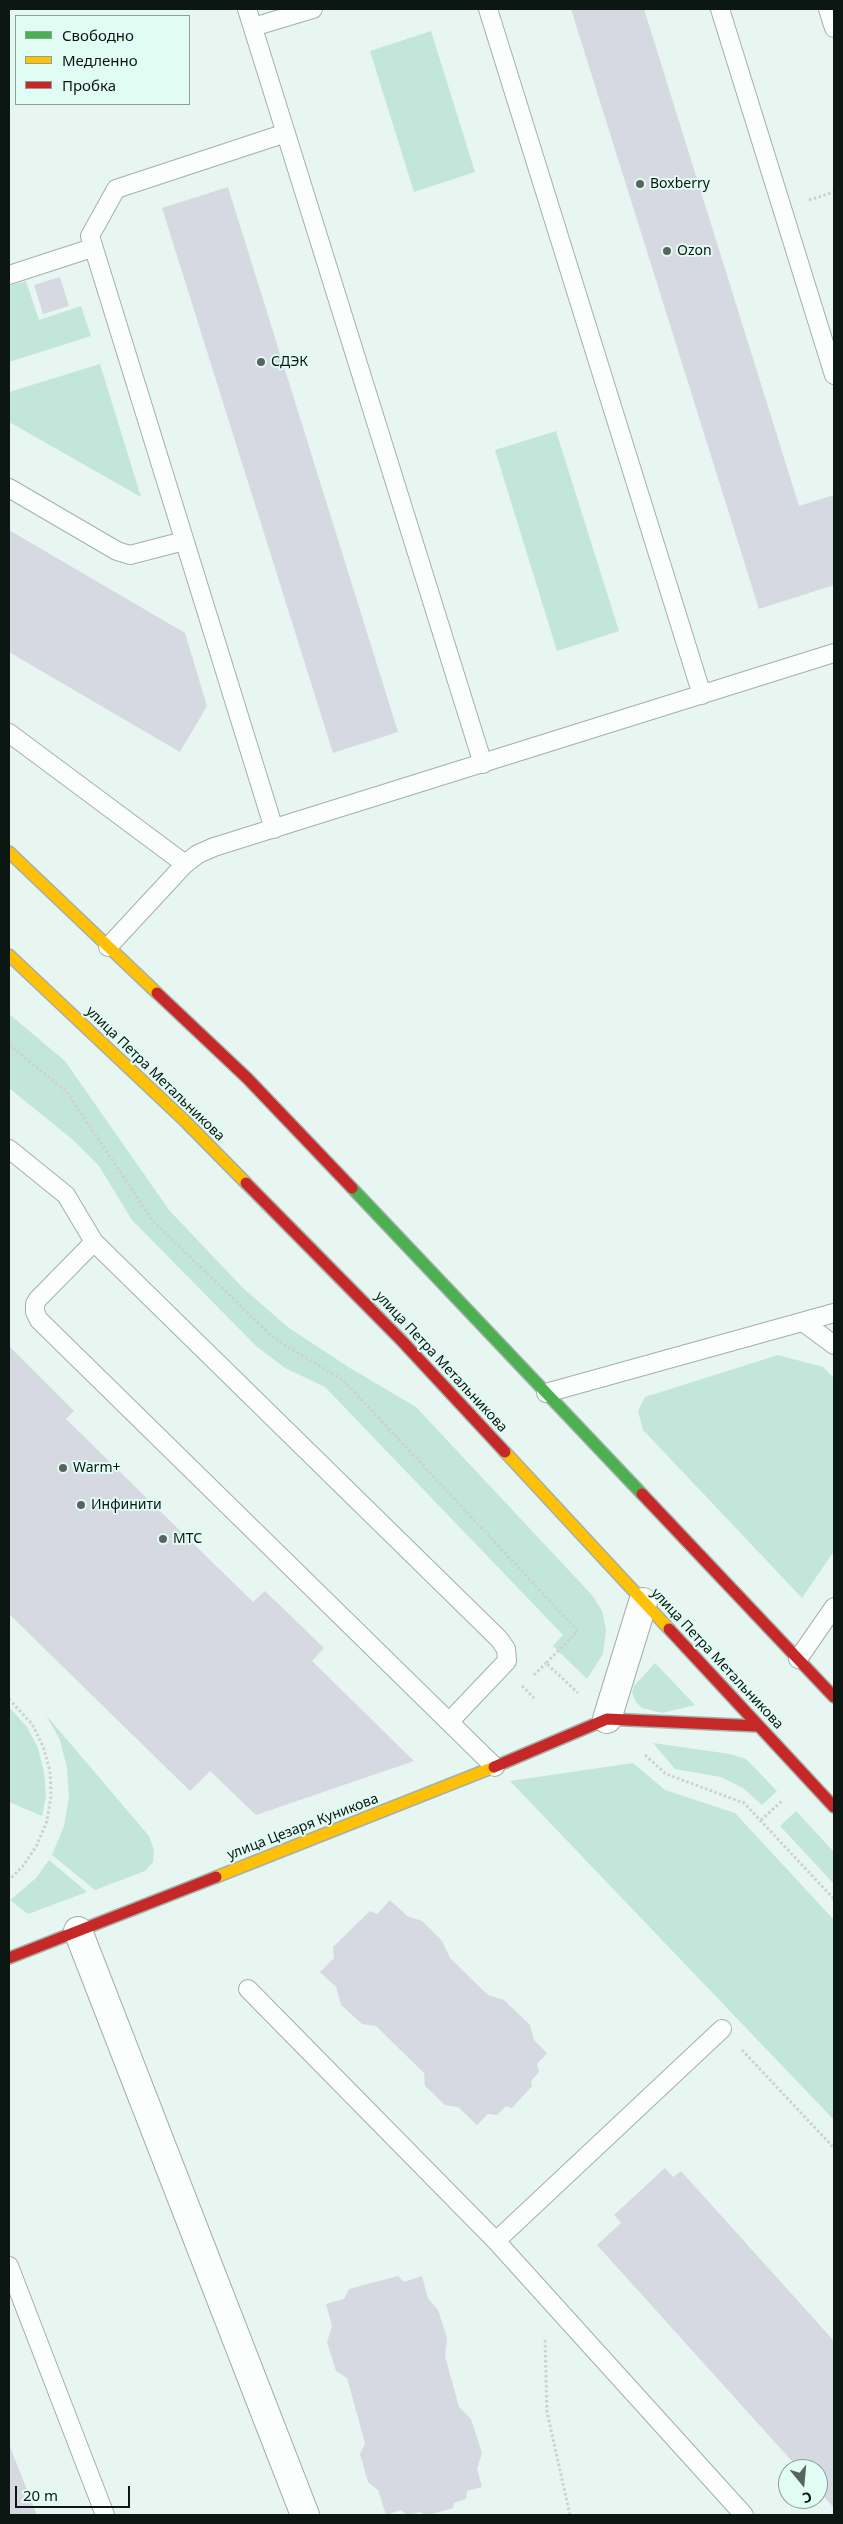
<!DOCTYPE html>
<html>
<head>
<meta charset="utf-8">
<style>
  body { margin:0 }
  #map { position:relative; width:843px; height:2524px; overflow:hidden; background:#e7f6f1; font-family:"Noto Sans",sans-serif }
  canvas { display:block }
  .frame { position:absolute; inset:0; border:10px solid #0c1613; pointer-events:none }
  .legend { position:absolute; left:15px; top:15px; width:175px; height:90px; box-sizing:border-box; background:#e1fcf3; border:1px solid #8ca099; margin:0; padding:6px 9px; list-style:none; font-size:15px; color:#0c1613 }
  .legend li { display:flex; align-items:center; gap:10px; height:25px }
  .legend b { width:25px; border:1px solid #8ca099 }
  .north { position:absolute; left:778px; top:2459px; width:50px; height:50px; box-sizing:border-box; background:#e1fcf3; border:1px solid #8ca099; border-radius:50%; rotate:163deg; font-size:14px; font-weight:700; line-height:20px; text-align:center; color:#0c1613 }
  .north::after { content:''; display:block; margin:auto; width:18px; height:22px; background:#596461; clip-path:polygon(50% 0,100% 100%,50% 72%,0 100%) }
  .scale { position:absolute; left:15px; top:2486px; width:115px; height:22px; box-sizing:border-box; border:2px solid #0c1613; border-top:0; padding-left:6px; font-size:15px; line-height:18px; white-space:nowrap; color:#0c1613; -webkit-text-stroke:4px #e1fcf3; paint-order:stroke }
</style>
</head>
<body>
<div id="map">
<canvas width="843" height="2524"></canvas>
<div class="frame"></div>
<ul class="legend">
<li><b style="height:6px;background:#4caf50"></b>Свободно</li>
<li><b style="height:6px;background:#ffc107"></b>Медленно</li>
<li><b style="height:6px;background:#c62828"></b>Пробка</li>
</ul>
<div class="north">С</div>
<div class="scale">20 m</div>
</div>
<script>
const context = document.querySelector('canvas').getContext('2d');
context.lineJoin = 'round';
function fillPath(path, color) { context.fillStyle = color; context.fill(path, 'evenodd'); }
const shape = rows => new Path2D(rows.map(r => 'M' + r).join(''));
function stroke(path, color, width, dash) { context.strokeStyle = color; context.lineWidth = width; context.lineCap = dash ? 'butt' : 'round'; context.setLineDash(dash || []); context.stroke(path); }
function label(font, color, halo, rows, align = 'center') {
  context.font = font + ' "Noto Sans",sans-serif'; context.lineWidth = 4; context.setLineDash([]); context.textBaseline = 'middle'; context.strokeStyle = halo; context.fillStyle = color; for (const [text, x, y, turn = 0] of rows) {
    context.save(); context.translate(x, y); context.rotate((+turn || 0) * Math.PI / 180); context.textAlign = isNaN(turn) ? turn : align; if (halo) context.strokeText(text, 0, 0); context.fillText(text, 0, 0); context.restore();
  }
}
fillPath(shape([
  [431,31,475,172,414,192,370,51],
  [26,281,39,320,81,306,91,336,9,362,9,286],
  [100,364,141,497,9,422,9,392],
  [556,431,619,631,557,651,495,450],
  [9,1014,65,1061,169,1210,243,1288,289,1328,350,1368,416,1407,592,1595,602,1611,606,1629,603,1654,587,1679,553,1646,563,1635,325,1387,285,1368,256,1346,132,1220,99,1166,73,1140,9,1088],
  [778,1355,823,1367,834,1378,834,1551,802,1598,643,1430,638,1411,645,1397],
  [655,1663,695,1705,662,1713,642,1708,636,1702,632,1693,634,1686],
  [9,1707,27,1727,38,1748,44,1772,46,1796,42,1816,9,1802],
  [46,1715,149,1836,154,1850,153,1862,145,1871,95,1890,52,1855,64,1826,69,1797,67,1768,60,1740],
  [653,1743,730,1754,746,1759,777,1791,762,1805,743,1788,721,1777,675,1769],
  [633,1763,665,1790,735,1813,834,1920,834,2120,510,1781],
  [796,1811,834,1852,834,1884,780,1826],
  [49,1860,87,1892,28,1914,10,1900,36,1878]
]), '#c2e6da');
fillPath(shape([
  [571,9,644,9,799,506,834,495,834,585,759,609],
  [228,187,398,732,333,753,162,208],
  [60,277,69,306,43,314,34,285],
  [9,530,185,633,207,706,180,752,9,652],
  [9,1346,74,1411,66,1419,253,1602,265,1591,324,1648,312,1661,414,1761,256,1815,210,1771,190,1791,9,1614],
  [390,1900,407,1916,422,1921,442,1941,450,1958,488,1995,504,2000,530,2025,534,2040,547,2053,537,2064,539,2072,531,2081,532,2086,512,2108,506,2106,497,2115,488,2114,477,2125,458,2107,445,2105,425,2086,424,2073,376,2026,362,2024,341,2005,336,1987,320,1972,334,1958,333,1947,370,1911,377,1914],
  [665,2168,673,2177,681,2171,834,2341,834,2508,818,2490,818,2469,799,2469,597,2245,621,2223,614,2215],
  [398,2276,404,2282,422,2276,428,2298,438,2310,447,2338,445,2356,459,2407,471,2419,482,2453,477,2469,482,2487,467,2491,466,2499,454,2503,453,2508,429,2515,423,2515,421,2512,407,2515,401,2510,386,2515,378,2490,368,2482,360,2454,365,2443,347,2378,336,2371,327,2342,332,2326,326,2304,344,2299,349,2289],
  [9,2444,37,2515,9,2515]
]), '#d7d9e2');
const lane = shape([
  [247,9,483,764],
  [488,9,702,695],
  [720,9,834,375],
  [828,9,834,28],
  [253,27,313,9],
  [9,275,92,248],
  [9,488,117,551,130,555,184,541],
  [9,733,185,864],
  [274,829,90,236,116,189,286,133],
  [108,947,185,864,198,854,214,847,834,653],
  [9,1149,66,1195,94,1242],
  [803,1322,834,1345],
  [546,1393,834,1313],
  [798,1659,834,1607],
  [449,1722,507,1661,506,1649,499,1639,94,1242,38,1299,35,1304,35,1312,39,1320,495,1767],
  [248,1989,496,2241,744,2515],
  [496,2241,722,2029],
  [9,2266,105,2515]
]);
const street = shape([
  [607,1719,643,1602],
  [78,1931,305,2515]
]);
const fast = shape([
  [352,1188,642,1494]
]);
const slow = shape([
  [9,852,157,993],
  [9,955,185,1121,246,1183],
  [505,1452,669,1629],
  [216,1877,494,1767]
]);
const jam = shape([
  [157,993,247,1078,352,1188],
  [246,1183,402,1341,505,1452],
  [642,1494,834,1697],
  [669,1629,834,1807],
  [494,1767,607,1719,758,1726],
  [9,1958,216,1877]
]);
stroke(lane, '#a4afab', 20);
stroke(street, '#a4afab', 30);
stroke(fast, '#a4afab', 14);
stroke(slow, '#a4afab', 14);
stroke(jam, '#a4afab', 14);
stroke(shape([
  [809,200,834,192],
  [9,1045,66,1091,153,1221,275,1339,343,1380,578,1631,546,1663,578,1693],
  [534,1675,546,1663],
  [522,1686,534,1698],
  [9,1699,32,1724,43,1746,50,1771,51,1796,47,1821,37,1845,23,1866,9,1880],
  [645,1755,666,1774,744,1803,834,1899],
  [761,1820,783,1800],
  [742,2050,834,2148],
  [545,2340,547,2412,570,2515]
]), '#cdd1cf', 3, [2.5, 2.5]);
stroke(lane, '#fbfefd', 18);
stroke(street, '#fbfefd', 28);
stroke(fast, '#4caf50', 11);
stroke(slow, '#ffc107', 11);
stroke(jam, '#c62828', 11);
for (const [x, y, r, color] of [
  [640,184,5,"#596461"],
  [667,251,5,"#596461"],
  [261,362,5,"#596461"],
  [63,1468,5,"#596461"],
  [81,1505,5,"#596461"],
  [163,1539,5,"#596461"]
]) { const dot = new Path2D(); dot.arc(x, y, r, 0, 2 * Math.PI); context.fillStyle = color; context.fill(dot); stroke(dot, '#e1fcf3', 2); }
label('14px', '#0c1613', '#e1fcf3', [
  ["Boxberry",650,184],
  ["Ozon",677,251],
  ["СДЭК",271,362],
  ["Warm+",73,1468],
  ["Инфинити",91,1505],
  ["МТС",173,1539]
], 'left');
label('14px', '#0c1613', '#e1fcf3', [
  ["улица Петра Метальникова",155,1074,44],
  ["улица Петра Метальникова",441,1362,47],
  ["улица Петра Метальникова",717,1659,47],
  ["улица Цезаря Куникова",303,1827,-21]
]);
</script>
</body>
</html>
